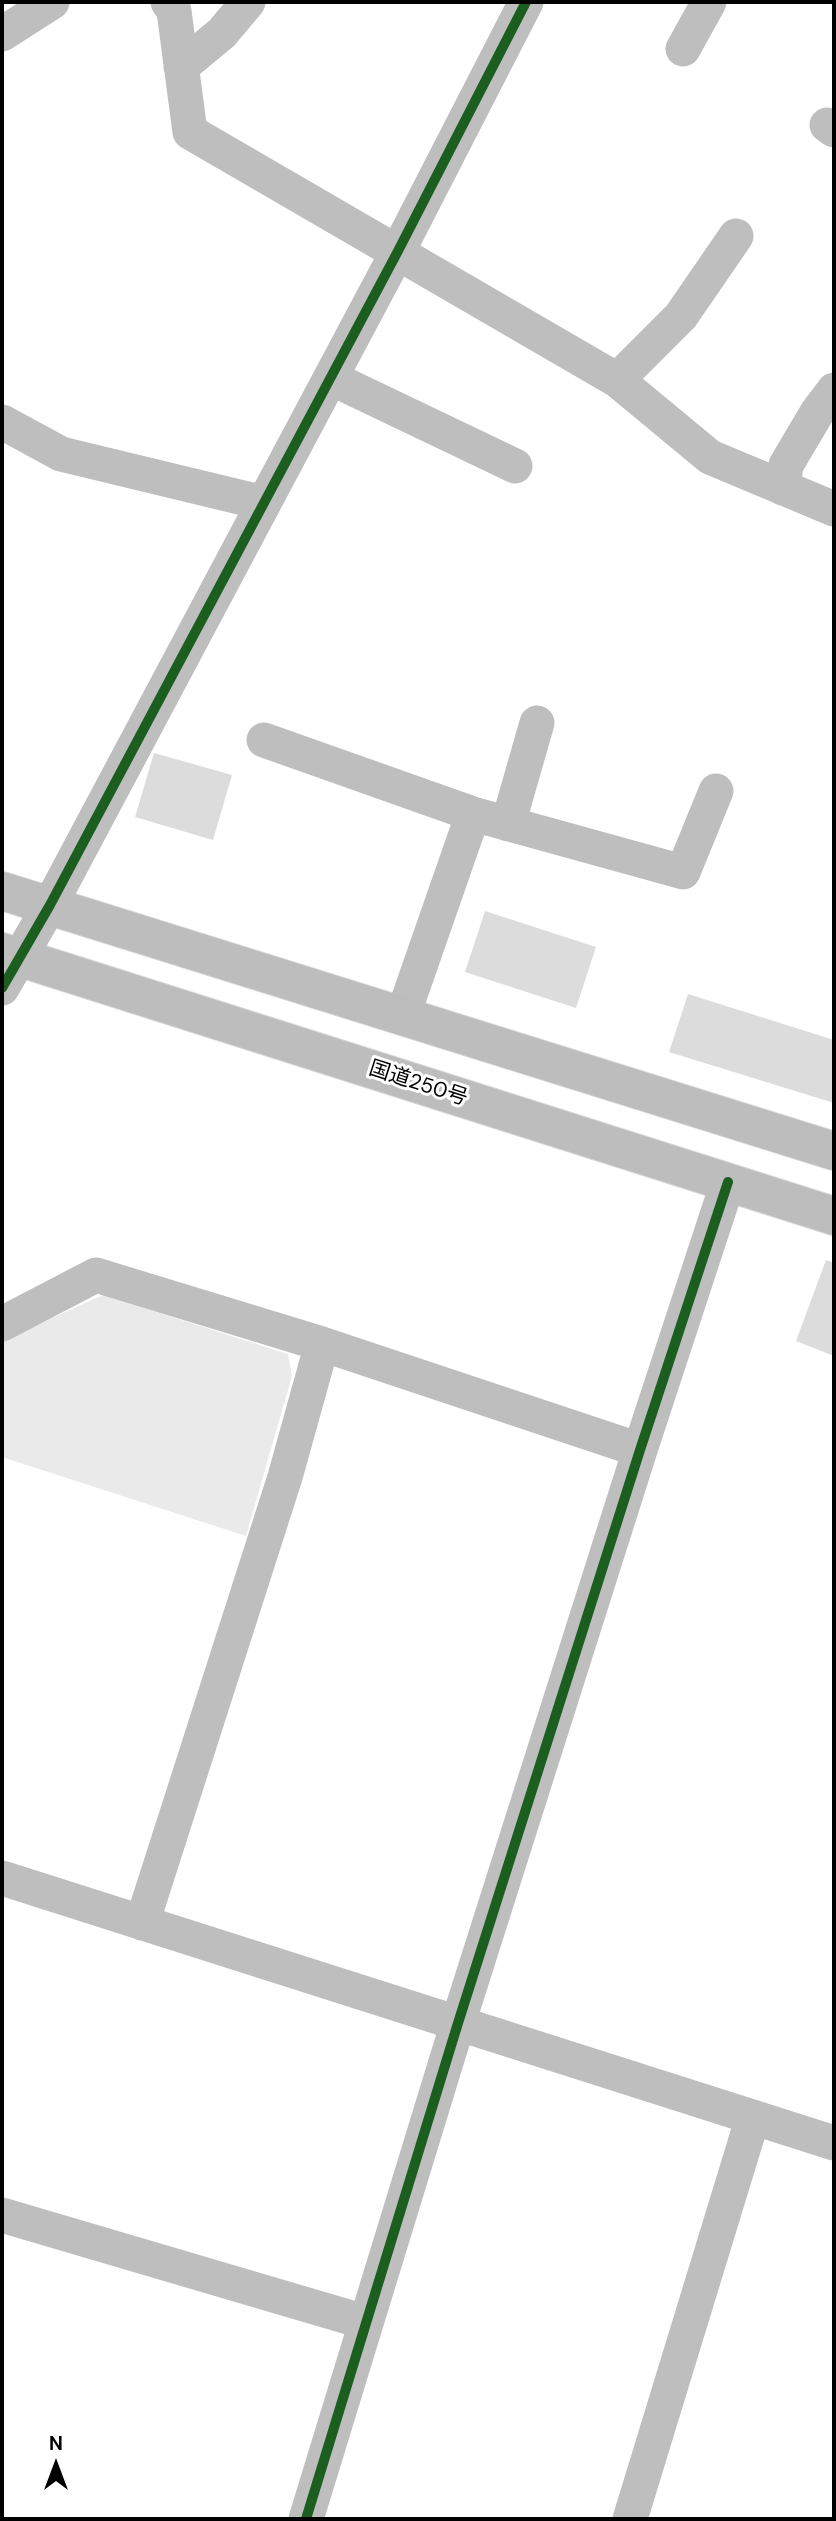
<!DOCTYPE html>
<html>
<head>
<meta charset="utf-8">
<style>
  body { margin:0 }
  #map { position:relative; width:836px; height:2521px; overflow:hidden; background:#fff; font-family:"DM Sans",sans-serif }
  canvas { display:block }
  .frame { position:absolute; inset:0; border:4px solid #000; pointer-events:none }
  .north { position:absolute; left:21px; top:2430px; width:70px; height:70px; -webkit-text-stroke:5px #fff; paint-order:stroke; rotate:0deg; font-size:19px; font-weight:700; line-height:28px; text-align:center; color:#000 }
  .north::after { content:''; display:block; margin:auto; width:24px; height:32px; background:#000; clip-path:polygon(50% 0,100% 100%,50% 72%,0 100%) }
</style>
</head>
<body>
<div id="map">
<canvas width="836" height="2521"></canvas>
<div class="frame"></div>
<div class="north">N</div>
</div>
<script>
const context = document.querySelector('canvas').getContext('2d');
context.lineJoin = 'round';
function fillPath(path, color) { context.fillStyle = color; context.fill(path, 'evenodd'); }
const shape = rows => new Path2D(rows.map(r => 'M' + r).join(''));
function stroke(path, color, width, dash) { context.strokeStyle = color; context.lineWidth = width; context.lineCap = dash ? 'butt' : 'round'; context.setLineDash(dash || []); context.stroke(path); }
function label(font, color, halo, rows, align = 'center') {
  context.font = font + ' "DM Sans","Noto Sans JP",sans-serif'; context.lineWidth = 6; context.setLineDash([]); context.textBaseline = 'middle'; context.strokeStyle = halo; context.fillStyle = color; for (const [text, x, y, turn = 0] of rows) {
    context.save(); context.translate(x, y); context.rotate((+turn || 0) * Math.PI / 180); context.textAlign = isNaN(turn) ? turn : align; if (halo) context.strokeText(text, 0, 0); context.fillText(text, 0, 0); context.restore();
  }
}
fillPath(shape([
  [103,1295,288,1354,292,1376,246,1536,2,1457,2,1341]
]), '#eaeaea');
fillPath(shape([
  [154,753,232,775,213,840,135,817],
  [485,911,596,947,576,1008,465,972],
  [688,994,834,1040,834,1103,669,1052],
  [826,1260,834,1263,834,1356,796,1341]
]), '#dcdcdc');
const highway = shape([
  [2,891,834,1151],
  [2,952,834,1216]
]);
stroke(highway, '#dbdbdb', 40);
stroke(shape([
  [168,2,174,11,190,132,617,380,710,457,834,509],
  [2,34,52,2],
  [683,49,709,2],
  [181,67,222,33,248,2],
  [827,125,834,130],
  [331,378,515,466],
  [617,380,681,316,736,236],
  [2,422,61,454,264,503],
  [783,488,786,465,818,411,834,390],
  [264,740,473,814,683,872,716,791],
  [508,824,537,723],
  [2,988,50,905,398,251,526,2],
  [403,1015,473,814],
  [2,1324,96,1275,322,1344,640,1450],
  [2,1878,834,2143],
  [142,1923,285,1477,322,1344],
  [2,2215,365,2322],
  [306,2519,458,2023,640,1450,728,1182],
  [630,2519,753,2117]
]), '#bebebe', 35);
stroke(highway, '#bdbdbd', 38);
stroke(shape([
  [2,988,50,905,398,251,526,2],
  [306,2519,458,2023,640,1450,728,1182]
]), '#1b5e20', 10);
label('21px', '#000', '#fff', [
  ["国道250号",418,1084,18]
]);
</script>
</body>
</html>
